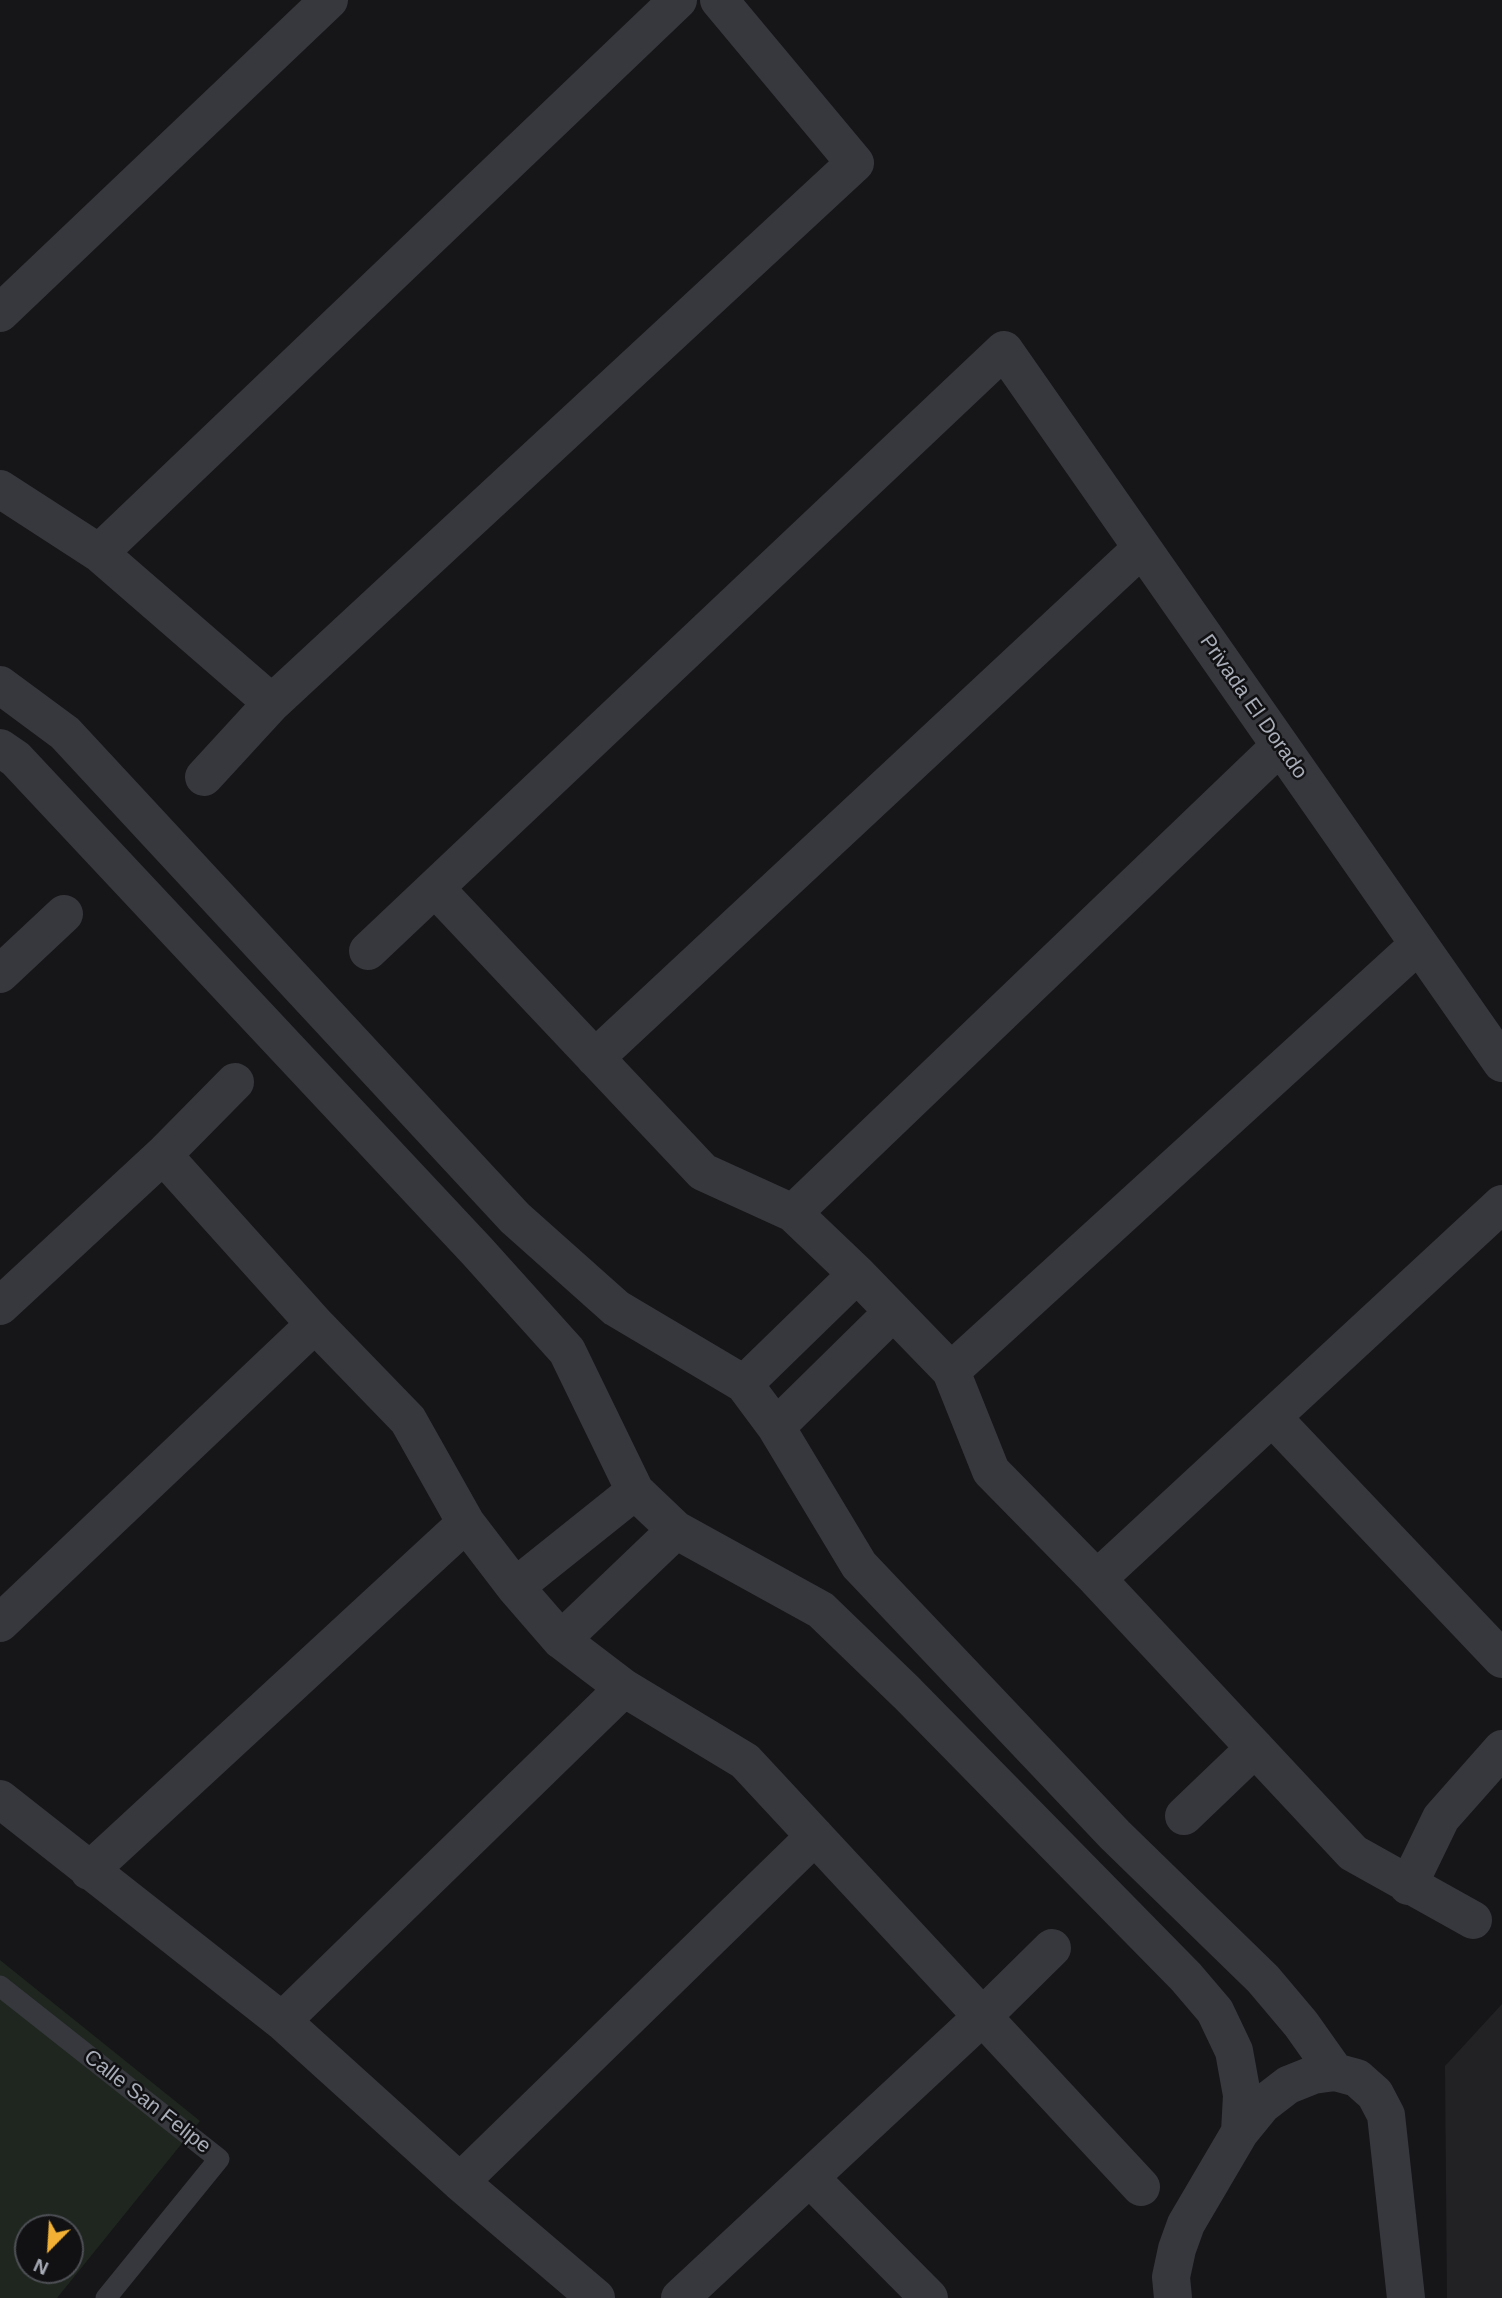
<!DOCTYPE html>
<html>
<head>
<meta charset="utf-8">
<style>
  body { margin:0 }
  #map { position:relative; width:1502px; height:2298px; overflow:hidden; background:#161618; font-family:Arial,sans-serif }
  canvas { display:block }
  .north { position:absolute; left:14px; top:2214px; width:70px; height:70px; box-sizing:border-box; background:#111113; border:2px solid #4d4f55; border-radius:50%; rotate:204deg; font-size:19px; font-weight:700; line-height:28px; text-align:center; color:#a8adb8 }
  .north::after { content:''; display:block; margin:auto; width:24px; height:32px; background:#f2b134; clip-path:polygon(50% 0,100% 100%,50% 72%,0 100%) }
</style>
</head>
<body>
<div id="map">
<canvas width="1502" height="2298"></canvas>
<div class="north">N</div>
</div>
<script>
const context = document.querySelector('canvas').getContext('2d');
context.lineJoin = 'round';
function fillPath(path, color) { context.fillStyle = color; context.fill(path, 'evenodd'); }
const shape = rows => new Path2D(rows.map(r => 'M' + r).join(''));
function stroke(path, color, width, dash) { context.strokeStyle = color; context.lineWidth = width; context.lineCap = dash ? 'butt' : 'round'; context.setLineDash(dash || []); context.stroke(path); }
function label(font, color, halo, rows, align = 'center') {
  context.font = font + ' Arial,sans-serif'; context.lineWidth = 5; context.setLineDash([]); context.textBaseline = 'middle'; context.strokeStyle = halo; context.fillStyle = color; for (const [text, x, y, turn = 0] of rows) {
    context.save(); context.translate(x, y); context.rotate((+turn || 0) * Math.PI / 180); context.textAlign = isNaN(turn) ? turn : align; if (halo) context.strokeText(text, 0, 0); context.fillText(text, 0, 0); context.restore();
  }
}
fillPath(shape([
  [1502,2004,1502,2298,1447,2298,1445,2066]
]), '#222225');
fillPath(shape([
  [0,1960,200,2121,57,2298,0,2298],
  [28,2228,70,2228,70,2270,28,2270]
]), '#1e261f');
stroke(shape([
  [0,1986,219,2159,106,2298]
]), '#37383d', 21);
stroke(shape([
  [0,313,329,0],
  [0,489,99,553,272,703],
  [99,553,678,0],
  [0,685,65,733,515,1218,616,1308,744,1384,776,1427,859,1565,1115,1835,1263,1979,1301,2024,1335,2072],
  [0,748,16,759,477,1251,567,1351,635,1491,676,1530,821,1610,907,1693,1186,1977,1215,2011,1234,2051,1242,2095,1240,2132],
  [204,777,272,703,855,163,719,0],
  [435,888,703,1172,793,1213,857,1274,951,1371,991,1471,1097,1579,1353,1853,1473,1920],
  [368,951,1004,350,1502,1063],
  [0,974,64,914],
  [595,1058,1142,548],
  [163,1155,315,1324,408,1420,466,1523,515,1587,561,1640,624,1688,745,1761,1141,2187],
  [793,1213,1280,746],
  [0,1306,163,1155,235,1082],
  [951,1371,1419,944],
  [744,1384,857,1274],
  [1272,1417,1502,1659],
  [776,1427,893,1312],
  [1097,1579,1502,1204],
  [515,1587,635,1491],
  [0,1623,315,1324],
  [561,1640,676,1530],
  [0,1799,282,2021,460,2182,596,2298],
  [1184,1816,1255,1748],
  [89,1871,466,1523],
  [1408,1886,1441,1818,1502,1749],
  [282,2021,624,1688],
  [810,2178,929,2298],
  [460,2182,815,1836],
  [680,2298,983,2016,1052,1948],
  [1173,2298,1171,2277,1177,2249,1186,2224,1240,2132,1262,2105,1288,2085,1313,2075,1335,2072,1357,2078,1375,2094,1386,2115,1406,2298]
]), '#37383d', 38);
label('21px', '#a8adb8', '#111113', [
  ["Privada El Dorado",1253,707,55],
  ["Calle San Felipe",147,2102,38]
]);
</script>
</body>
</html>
